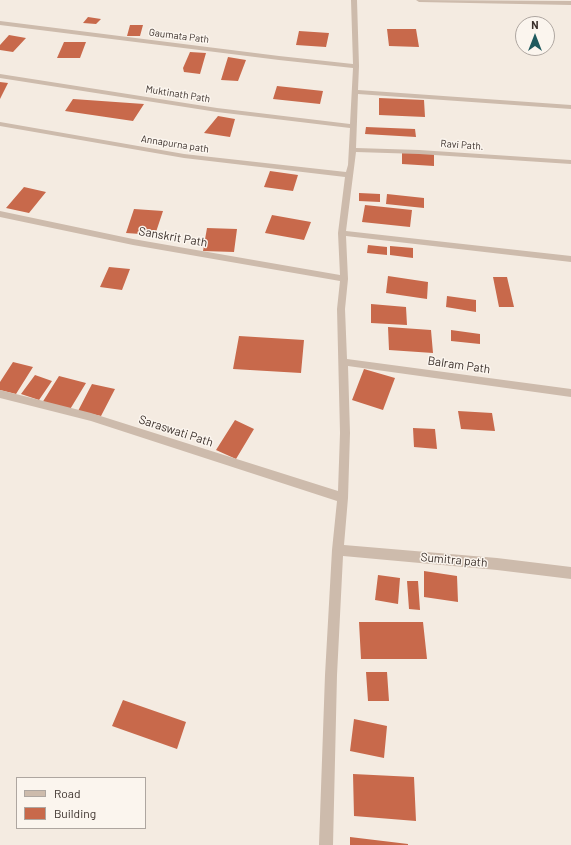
<!DOCTYPE html>
<html>
<head>
<meta charset="utf-8">
<style>
  body { margin:0 }
  #map { position:relative; width:571px; height:845px; overflow:hidden; background:#f4ebe1; font-family:Barlow,sans-serif }
  canvas { display:block }
  .legend { position:absolute; left:16px; top:777px; width:130px; height:52px; box-sizing:border-box; background:#fbf5ee; border:1px solid #aea6a0; margin:0; padding:5px 7px; list-style:none; font-size:12px; color:#3b302b }
  .legend li { display:flex; align-items:center; gap:8px; height:20px }
  .legend b { width:20px; border:1px solid #aea6a0 }
  .north { position:absolute; left:515px; top:16px; width:40px; height:40px; box-sizing:border-box; background:#fbf5ee; border:1px solid #aea6a0; border-radius:50%; rotate:0deg; font-size:11px; font-weight:700; line-height:16px; text-align:center; color:#3b302b }
  .north::after { content:''; display:block; margin:auto; width:14px; height:18px; background:#1f5a5e; clip-path:polygon(50% 0,100% 100%,50% 72%,0 100%) }
</style>
</head>
<body>
<div id="map">
<canvas width="571" height="845"></canvas>
<ul class="legend">
<li><b style="height:5px;background:#cdbbac"></b>Road</li>
<li><b style="height:11px;background:#c8694b"></b>Building</li>
</ul>
<div class="north">N</div>
</div>
<script>
const context = document.querySelector('canvas').getContext('2d');
context.lineJoin = 'round';
function fillPath(path, color) { context.fillStyle = color; context.fill(path, 'evenodd'); }
const shape = rows => new Path2D(rows.map(r => 'M' + r).join(''));
function label(font, color, halo, rows, align = 'center') {
  context.font = font + ' Barlow,sans-serif'; context.lineWidth = 3; context.setLineDash([]); context.textBaseline = 'middle'; context.strokeStyle = halo; context.fillStyle = color; for (const [text, x, y, turn = 0] of rows) {
    context.save(); context.translate(x, y); context.rotate((+turn || 0) * Math.PI / 180); context.textAlign = isNaN(turn) ? turn : align; if (halo) context.strokeText(text, 0, 0); context.fillText(text, 0, 0); context.restore();
  }
}
fillPath(shape([
  [88,17,101,19,96,24,83,23],
  [130,25,143,25,140,36,127,36],
  [387,29,416,29,419,47,389,46],
  [299,31,329,33,326,47,296,45],
  [9,35,26,38,13,52,0,50,0,45],
  [64,42,86,42,80,58,57,58],
  [190,52,206,53,200,74,184,72,183,68],
  [228,57,246,60,238,81,221,80],
  [0,82,8,83,0,99],
  [277,86,323,91,320,104,273,99],
  [379,98,424,100,425,117,379,115],
  [73,99,144,104,133,121,65,111],
  [218,116,235,119,230,137,204,133],
  [366,127,415,129,416,137,365,134],
  [402,152,434,154,434,166,402,164],
  [270,171,298,175,293,191,264,187],
  [24,187,46,192,29,213,6,208],
  [359,193,380,194,380,202,359,201],
  [387,194,424,198,424,208,386,204],
  [365,205,412,210,410,227,362,222],
  [134,209,163,211,155,235,126,233],
  [272,215,311,222,304,240,265,233],
  [207,228,237,229,234,252,203,251],
  [368,245,387,247,387,255,367,253],
  [390,246,413,248,413,258,390,255],
  [109,267,130,269,122,290,100,287],
  [388,276,428,282,427,299,386,293],
  [493,277,507,277,514,307,499,307],
  [447,296,476,300,476,312,446,307],
  [371,304,406,307,407,325,371,323],
  [388,327,431,330,433,353,389,350],
  [451,330,480,334,480,344,451,341],
  [239,336,304,340,301,373,233,369],
  [13,362,33,367,16,394,0,390,0,382],
  [364,369,395,378,383,410,352,400],
  [35,375,52,381,39,400,21,394],
  [59,376,86,383,69,411,42,403],
  [92,384,115,389,101,416,78,411],
  [458,411,492,413,495,431,461,429],
  [235,420,254,429,236,459,216,450],
  [413,428,435,429,437,449,414,447],
  [424,571,457,576,458,602,424,597],
  [378,575,400,578,398,604,375,600],
  [407,581,418,581,420,610,409,609],
  [359,622,423,622,427,659,361,659],
  [366,672,387,672,389,701,368,701],
  [123,700,186,722,177,749,112,726],
  [354,719,387,726,384,758,350,751],
  [353,774,414,777,416,821,354,816],
  [350,837,408,844,408,845,350,845]
]), '#c8694b');
fillPath(shape([
  [351,0,357,0,359,66,358,90,571,105,571,109,358,94,356,148,419,150,571,160,571,164,419,154,356,152,346,231,571,256,571,262,346,236,348,279,345,309,347,359,571,389,571,397,348,366,350,433,348,498,344,545,497,558,571,567,571,579,497,570,343,556,337,675,333,845,319,845,325,675,332,550,337,501,91,421,0,398,0,390,91,413,338,491,340,433,337,309,340,281,133,245,0,217,0,211,133,239,340,275,338,233,345,177,184,158,0,126,0,122,184,154,346,172,348,165,350,128,217,112,0,78,0,74,217,108,350,124,353,68,279,60,0,25,0,21,279,56,353,64,351,0],
  [416,0,571,1,571,5,419,2,416,0]
]), '#cdbbac');
label('10px', '#3b302b', '#fbf5ee', [
  ["Gaumata Path",179,36,7],
  ["Muktinath Path",178,94,9],
  ["Annapurna path",175,144,9],
  ["Ravi Path.",462,145,4]
]);
label('12px', '#3b302b', '#fbf5ee', [
  ["Sanskrit Path",173,237,10],
  ["Balram Path",459,365,8],
  ["Saraswati Path",176,431,18],
  ["Sumitra path",454,560,5]
]);
</script>
</body>
</html>
